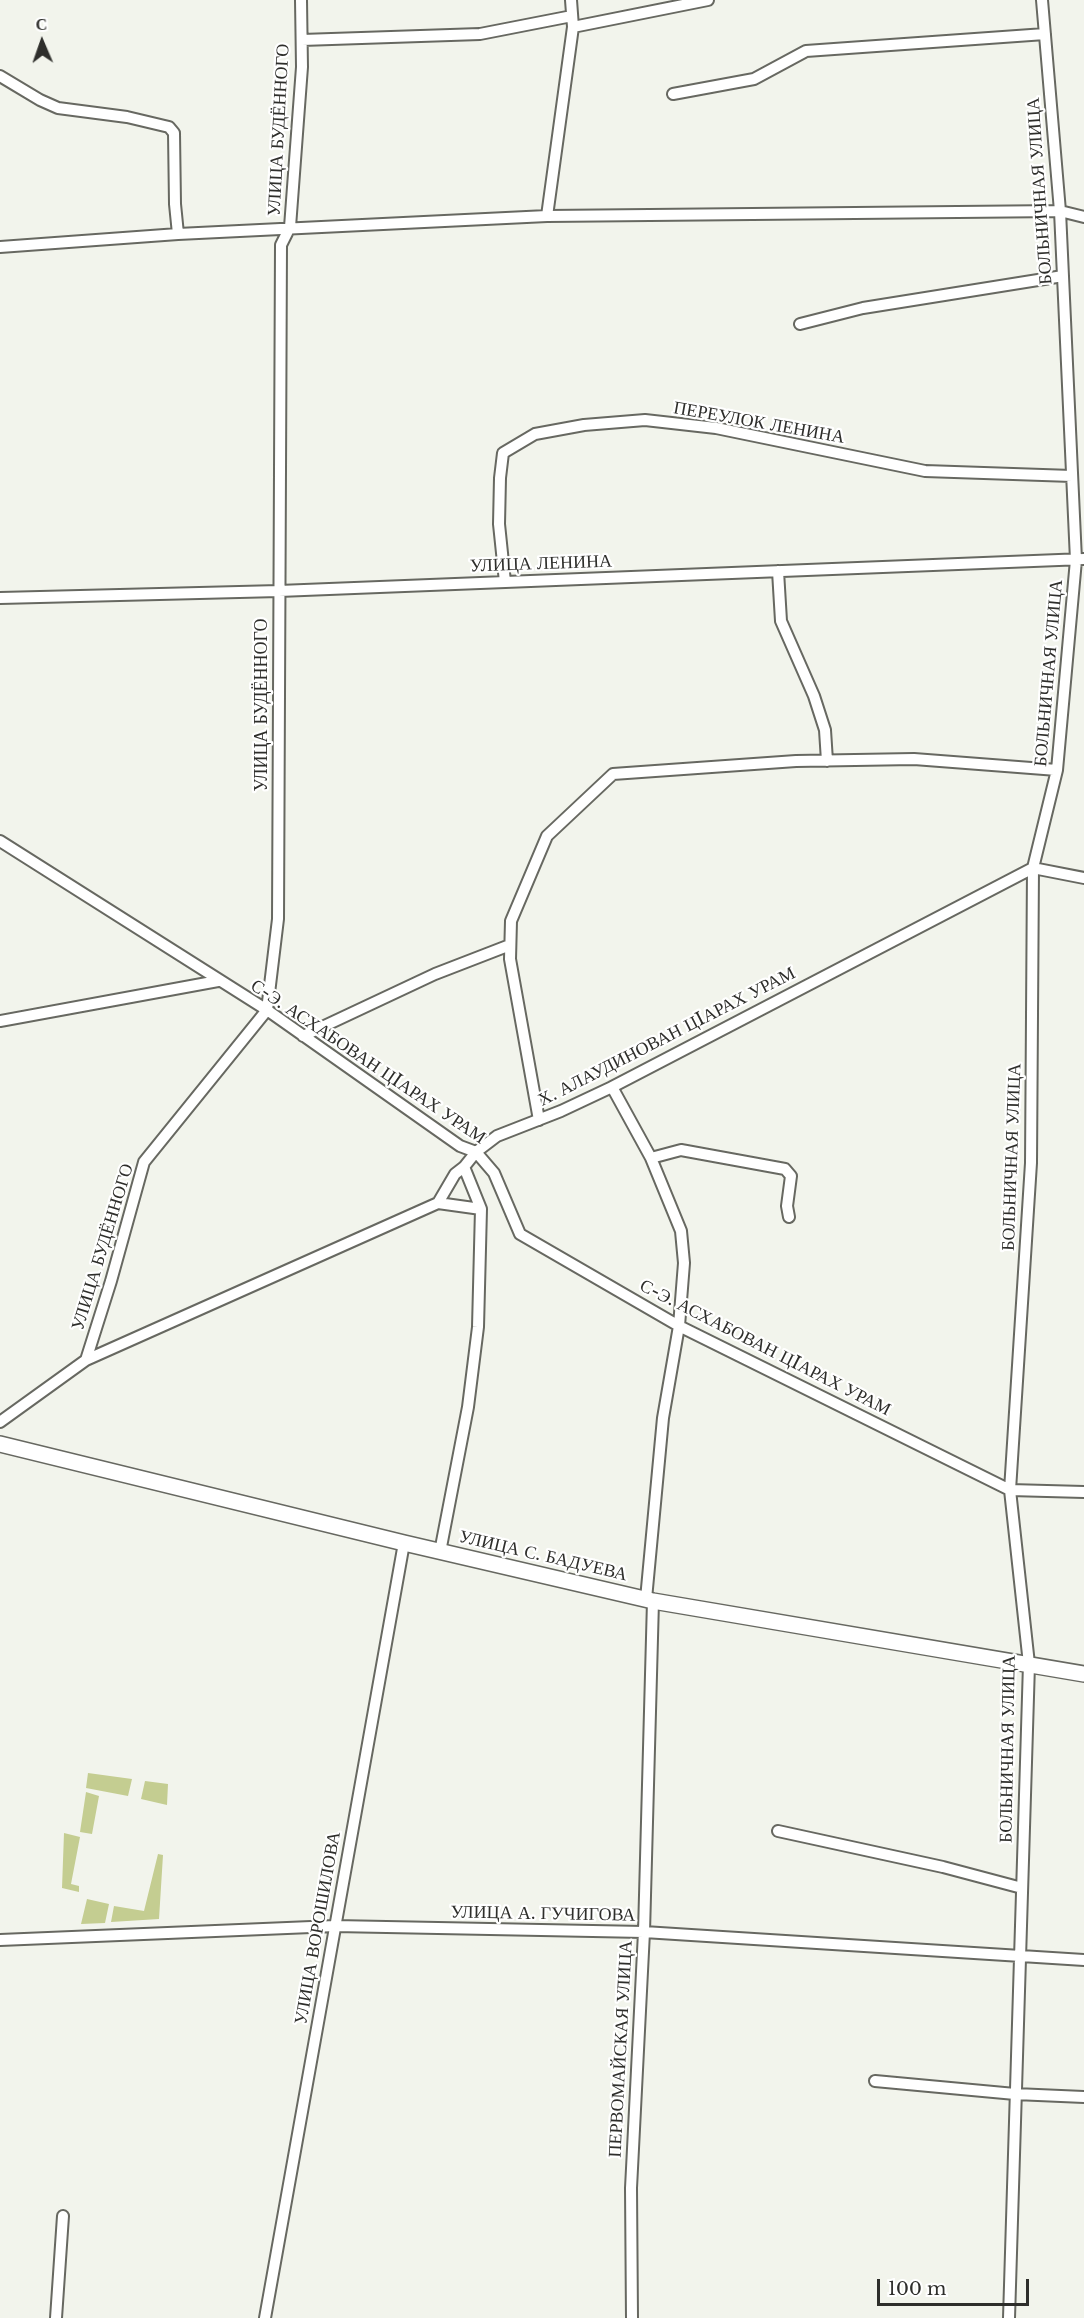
<!DOCTYPE html>
<html>
<head>
<meta charset="utf-8">
<style>
  body { margin:0 }
  #map { position:relative; width:1084px; height:2318px; overflow:hidden; background:#f2f4ec; font-family:"Libre Baskerville",serif }
  canvas { display:block }
  .north { position:absolute; left:12px; top:12px; width:60px; height:60px; -webkit-text-stroke:4px #fff; paint-order:stroke; rotate:358deg; font-size:16px; font-weight:700; line-height:24px; text-align:center; color:#2e2e2b }
  .north::after { content:''; display:block; margin:auto; width:21px; height:27px; background:#2e2e2b; clip-path:polygon(50% 0,100% 100%,50% 72%,0 100%) }
  .scale { position:absolute; left:877px; top:2279px; width:152px; height:27px; box-sizing:border-box; border:3px solid #2e2e2b; border-top:0; padding-left:8px; font-size:18px; line-height:21px; white-space:nowrap; color:#2e2e2b; -webkit-text-stroke:4px #fff; paint-order:stroke }
</style>
</head>
<body>
<div id="map">
<canvas width="1084" height="2318"></canvas>
<div class="north">С</div>
<div class="scale">100 m</div>
</div>
<script>
const context = document.querySelector('canvas').getContext('2d');
context.lineJoin = 'round';
function fillPath(path, color) { context.fillStyle = color; context.fill(path, 'evenodd'); }
const shape = rows => new Path2D(rows.map(r => 'M' + r).join(''));
function stroke(path, color, width, dash) { context.strokeStyle = color; context.lineWidth = width; context.lineCap = dash ? 'butt' : 'round'; context.setLineDash(dash || []); context.stroke(path); }
function label(font, color, halo, rows, align = 'center') {
  context.font = font + ' "Libre Baskerville",serif'; context.lineWidth = 4.5; context.setLineDash([]); context.textBaseline = 'middle'; context.strokeStyle = halo; context.fillStyle = color; for (const [text, x, y, turn = 0] of rows) {
    context.save(); context.translate(x, y); context.rotate((+turn || 0) * Math.PI / 180); context.textAlign = isNaN(turn) ? turn : align; if (halo) context.strokeText(text, 0, 0); context.fillText(text, 0, 0); context.restore();
  }
}
fillPath(shape([
  [88,1773,132,1779,128,1796,86,1788],
  [145,1781,168,1784,167,1805,141,1799],
  [86,1792,99,1796,92,1834,80,1832],
  [64,1833,80,1837,71,1884,79,1886,79,1892,62,1888],
  [158,1854,163,1855,159,1919,111,1922,114,1906,144,1911],
  [87,1899,109,1904,105,1923,81,1924]
]), '#c4cd91');
const minor = shape([
  [573,27,708,0],
  [302,40,480,34,572,16],
  [0,76,40,100,58,108,127,117,169,127,174,133,175,204,178,234],
  [673,94,754,79,806,51,1045,34],
  [547,216,573,27,571,0],
  [0,247,178,234,547,216,1060,211,1084,217],
  [800,324,863,308,1063,276],
  [778,571,781,621,814,696,825,730,827,761],
  [505,582,499,524,500,478,503,453,535,434,584,425,645,420,716,428,925,471,1072,476],
  [0,598,279,591,1084,559],
  [0,841,267,1010,460,1146,476,1152,494,1173,520,1234,679,1326,1010,1490,1084,1492],
  [0,1021,218,981],
  [303,1036,435,974,510,945],
  [612,1087,651,1158,681,1231,684,1263,679,1326,663,1418,646,1599],
  [539,1120,510,959,511,921,547,836,613,774,796,761,914,759,1057,770],
  [651,1158,681,1150,785,1169,791,1176,787,1206,789,1217],
  [438,1203,481,1209],
  [86,1360,111,1281,144,1162,267,1010,278,919,281,245,290,227,302,67,301,0],
  [0,1422,86,1360,438,1203,455,1174,464,1167,476,1152,497,1136,561,1111,612,1087,1033,868,1084,878],
  [440,1552,468,1407,478,1327,481,1209,464,1167],
  [778,1831,943,1867,1022,1888],
  [0,1940,335,1926,644,1932,1084,1960],
  [875,2081,1015,2094,1084,2097],
  [56,2318,63,2216],
  [265,2318,404,1543],
  [632,2318,631,2188,644,1932,653,1601],
  [1009,2318,1029,1664,1010,1490,1031,1163,1033,868,1057,770,1076,560,1060,211,1042,0]
]);
const secondary = shape([
  [0,1444,404,1543,653,1601,1084,1674]
]);
stroke(minor, '#676861', 14);
stroke(secondary, '#676861', 18);
stroke(minor, '#fff', 10);
stroke(secondary, '#fff', 15);
label('18px', '#2e2e2b', '#fff', [
  ["УЛИЦА БУДЁННОГО",279,130,-87],
  ["БОЛЬНИЧНАЯ УЛИЦА",1040,191,-94],
  ["ПЕРЕУЛОК ЛЕНИНА",759,423,10],
  ["УЛИЦА ЛЕНИНА",541,564,-2],
  ["БОЛЬНИЧНАЯ УЛИЦА",1049,673,-85],
  ["УЛИЦА БУДЁННОГО",262,705,-90],
  ["Х. АЛАУДИНОВАН ЦIАРАХ УРАМ",667,1037,-27],
  ["С-Э. АСХАБОВАН ЦIАРАХ УРАМ",368,1062,34],
  ["БОЛЬНИЧНАЯ УЛИЦА",1012,1157,-88],
  ["УЛИЦА БУДЁННОГО",103,1247,-73],
  ["С-Э. АСХАБОВАН ЦIАРАХ УРАМ",765,1348,27],
  ["УЛИЦА С. БАДУЕВА",543,1556,13],
  ["БОЛЬНИЧНАЯ УЛИЦА",1008,1749,-89],
  ["УЛИЦА А. ГУЧИГОВА",543,1914,1],
  ["УЛИЦА ВОРОШИЛОВА",318,1928,-80],
  ["ПЕРВОМАЙСКАЯ УЛИЦА",621,2049,-87]
]);
</script>
</body>
</html>
